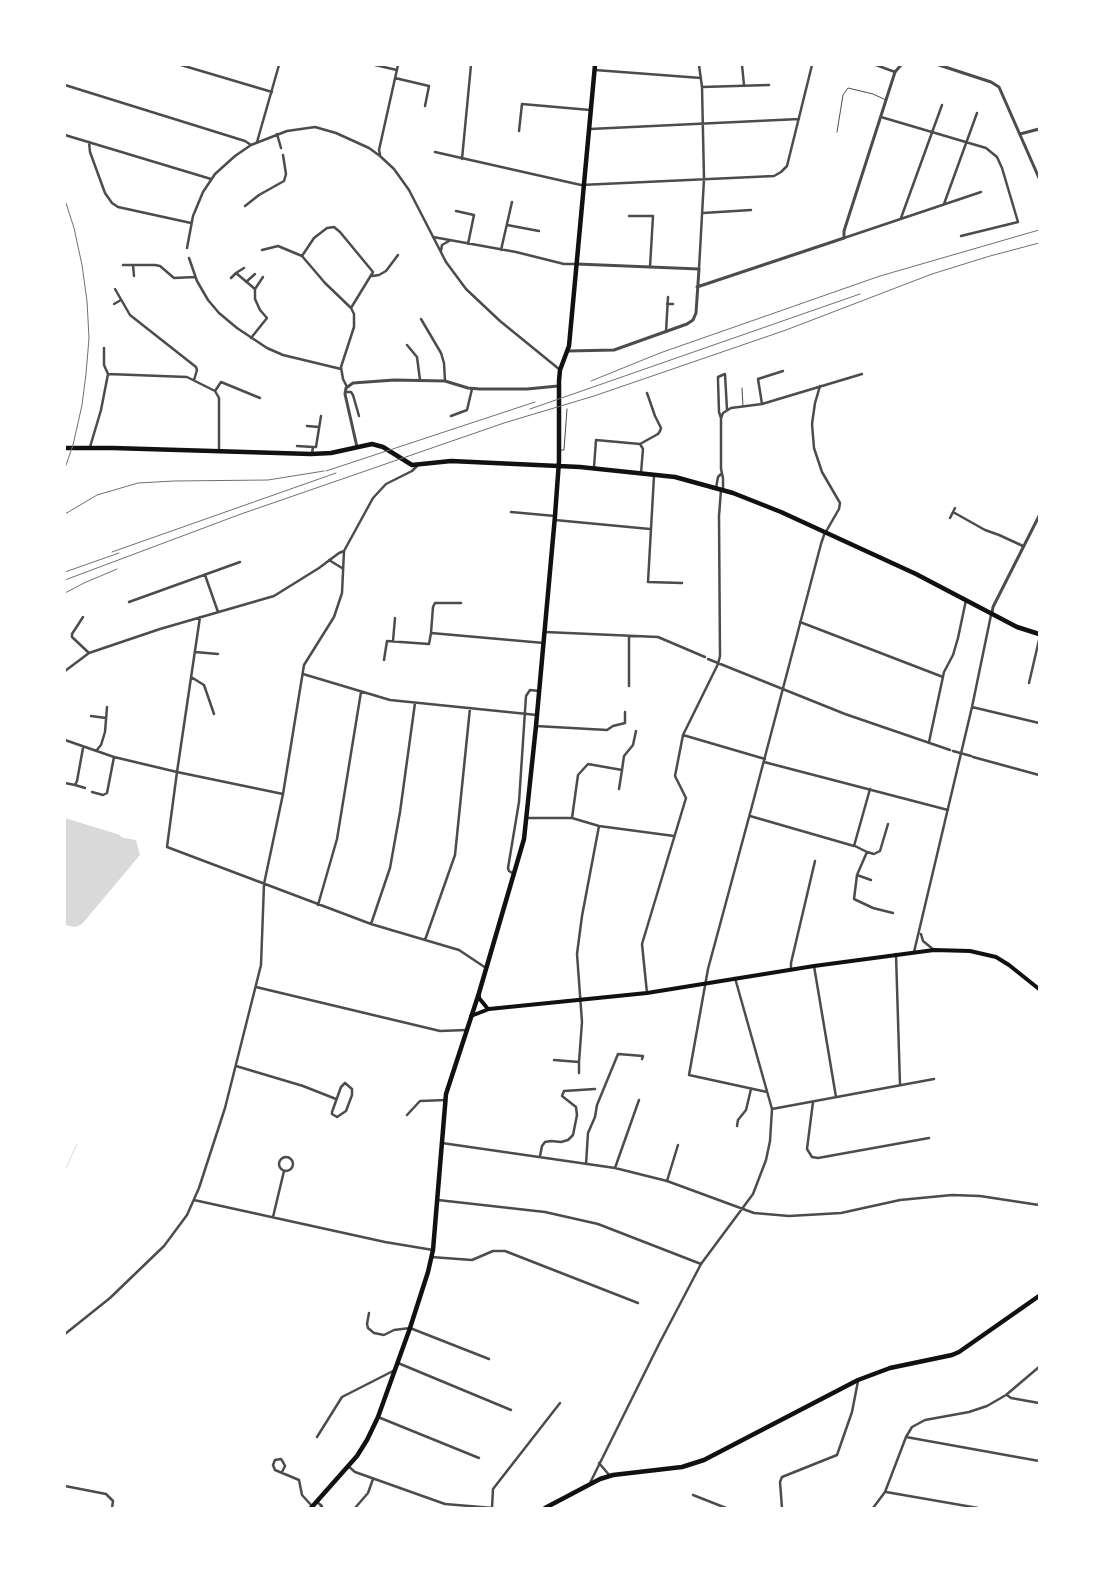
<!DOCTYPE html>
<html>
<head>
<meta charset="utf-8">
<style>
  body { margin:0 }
  #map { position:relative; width:1104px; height:1573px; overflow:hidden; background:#fff; font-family:"Titillium Web",sans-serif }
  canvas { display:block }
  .frame { position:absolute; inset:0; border:66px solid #fff; pointer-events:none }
</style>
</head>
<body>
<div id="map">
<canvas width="1104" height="1573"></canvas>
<div class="frame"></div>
</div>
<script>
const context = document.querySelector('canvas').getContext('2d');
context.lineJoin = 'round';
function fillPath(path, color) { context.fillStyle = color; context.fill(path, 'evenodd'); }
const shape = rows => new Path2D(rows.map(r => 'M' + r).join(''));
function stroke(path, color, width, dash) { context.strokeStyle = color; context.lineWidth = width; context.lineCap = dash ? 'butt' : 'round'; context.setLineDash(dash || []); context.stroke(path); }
fillPath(shape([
  [65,818,120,835,120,836,124,838,136,840,140,855,82,924,75,927,65,925]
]), '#d9d9d9');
stroke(shape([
  [65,1170,77,1144]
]), '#d9d9d9', 1);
stroke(shape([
  [837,132,843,95,848,88,873,94,886,100],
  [742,388,743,406],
  [560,450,564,450,567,409]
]), '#4c4c4c', 1);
stroke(shape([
  [181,65,272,92],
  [375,65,397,70],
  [742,65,744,85],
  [876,65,895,72],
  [595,70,701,78],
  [395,78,429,86,425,106],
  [65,85,245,141,251,145],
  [702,87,769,85],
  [881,117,986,148,997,157,1002,168,1018,222,961,236],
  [590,129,799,119],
  [519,131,522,104,590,110],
  [277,134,281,148],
  [65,135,211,179],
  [89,142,90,152,105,193,112,203,118,207,191,223],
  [257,142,279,65],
  [435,152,581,185,774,176,781,172,787,166,812,65],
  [380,154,379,150,398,65],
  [462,159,471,65],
  [944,204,977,113],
  [245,206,259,195,284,181,286,174,283,155],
  [456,211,474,215,468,244],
  [703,213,751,210],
  [629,216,653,216,650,267],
  [901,218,942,105],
  [507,225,539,231],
  [433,237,516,252,564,264,576,264],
  [844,238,981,192],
  [187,248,193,216,203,192,215,174,235,156,251,145,287,131,315,127,336,133,369,148,380,156,394,169,409,190,446,262,466,289,500,321,559,369],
  [262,250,278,246,302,256],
  [501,250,512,202],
  [441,251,442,245,449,241],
  [189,258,197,281,208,300,219,313,237,328,267,348,283,355,341,369],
  [123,265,155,265,160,266,174,278,195,277],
  [133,265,134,276],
  [699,269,704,179,702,87,699,65],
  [236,273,244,268],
  [372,276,379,275,386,271,398,255],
  [231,278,236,273,255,289],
  [246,282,255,274],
  [115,289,130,315,196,367,197,370,194,380],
  [114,304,121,300],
  [667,304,673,304],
  [421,319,441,353,444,363,445,381],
  [666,332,668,297],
  [251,338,267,318,260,310,255,299,255,289,263,277],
  [407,345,417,357,420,380],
  [104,348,104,365,108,374],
  [347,387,343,379,341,367,354,327,354,314,351,308,325,283,302,256,314,238,327,228,334,227,340,232,373,272,351,308],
  [215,391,221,382,260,398],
  [345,392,351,392,353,395,359,416],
  [762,404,758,379,783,371],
  [451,416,467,410,472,389],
  [721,418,723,413,731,408,762,404,862,374],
  [307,426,319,427],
  [640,444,658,434,660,431,661,428,655,416,647,393],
  [640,444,643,449,641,473],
  [297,446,313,447],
  [90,447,101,410,108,374,187,377,215,391,219,398,219,450],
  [312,453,313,447,316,447,321,416],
  [594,467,596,440,640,444],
  [654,476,648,582,682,583],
  [716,488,718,477,721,474],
  [721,490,719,516,720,656,718,664,683,735,765,759],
  [723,490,723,478,721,469,721,418,719,412,718,380,718,377,725,374,727,410],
  [511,512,555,516],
  [953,512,985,530,999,535,1023,546],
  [950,518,955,508],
  [555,520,650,529],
  [329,560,342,568],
  [205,575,218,612],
  [129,602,240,562],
  [83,617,72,634,72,637,89,653],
  [200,617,177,772,167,847,371,924,459,950,486,968],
  [800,622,943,677],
  [545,632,658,637,705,657],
  [431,633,433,607,435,603,461,603],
  [393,641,395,618],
  [195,652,218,654],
  [708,659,845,714,950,750],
  [384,660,387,641,429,644,431,633,544,643],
  [65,671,89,653,160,629,274,596,319,568,339,553,344,551],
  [303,674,390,700,537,715],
  [191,677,204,685,214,714],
  [1029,683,1039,640],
  [629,686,629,636],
  [972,707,1039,723],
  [91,716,106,718],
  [536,726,607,730,613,726,625,723,625,712],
  [65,740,114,757,177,772,283,794],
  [929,742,944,672,953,655,958,638,966,600],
  [96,751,101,745,105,732,107,707],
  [953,751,971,756],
  [973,757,1039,775],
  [764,762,948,810],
  [622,770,624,756,633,745,636,731],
  [65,783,75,785,77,781,83,748],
  [75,785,85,788],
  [92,792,103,795,107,793,114,757],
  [750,816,854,846,870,789],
  [527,818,572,818,599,826,674,836],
  [572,818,578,775,588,764,622,770,619,789],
  [855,846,867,852,857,875,854,899,873,908,893,913],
  [867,852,874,854,880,851,888,824],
  [514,874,509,871,508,868,519,802,526,696,530,690,539,691],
  [857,875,871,880],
  [318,905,337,839,361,692],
  [371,924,390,868,400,812,415,703],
  [921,934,923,941,934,950],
  [425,940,455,855,470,708],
  [914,952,972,707,991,615],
  [896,954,900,1085],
  [814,966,836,1097],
  [791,970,791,963,815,861],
  [256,987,440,1031,466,1030],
  [647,993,642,944,686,798,675,776,683,735],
  [554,1060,579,1062,582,1022,577,954,582,916,599,826],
  [236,1066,303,1086,336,1099],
  [579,1073,579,1062],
  [345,1083,352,1089,352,1095,346,1111,337,1117,332,1114,332,1112,341,1087,345,1083],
  [767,1092,689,1075,708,969,752,806,821,544,824,535,839,509,840,503,822,472,814,448,812,424,815,403,820,386],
  [813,1102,807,1149,812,1157,818,1158,929,1138],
  [772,1109,934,1079],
  [407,1115,420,1101,446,1100],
  [737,1126,738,1120,746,1110,751,1089],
  [442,1143,615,1168,667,1181,754,1213,789,1216,841,1213,900,1200,952,1195,980,1196,1039,1205],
  [540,1156,542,1146,545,1142,551,1141,561,1142,568,1140,573,1135,577,1115,576,1107,562,1096,564,1091,595,1089],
  '279 1164a7 7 0 1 1 14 0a7 7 0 1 1-14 0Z',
  [586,1164,588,1133,595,1117,597,1105,618,1054,643,1056,642,1059],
  [615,1168,639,1100],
  [667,1181,678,1145],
  [194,1200,385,1242,433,1250],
  [438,1200,545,1212,598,1224,701,1264],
  [273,1217,284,1171],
  [431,1257,472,1260,493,1251,505,1251,638,1303],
  [369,1313,367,1324,368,1328,374,1333,384,1335,394,1330,410,1328,489,1359],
  [65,1334,110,1298,164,1246,187,1215,199,1188,225,1108,261,965,264,884,283,794,304,665,334,617,342,593,344,551,373,498,386,484,412,471,417,466],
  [398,1363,511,1410],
  [1007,1395,1011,1398,1039,1403],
  [378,1417,479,1458],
  [317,1437,342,1397,395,1370],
  [906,1437,1039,1461],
  [599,1463,610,1476],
  [348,1466,355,1472,445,1504,493,1508],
  [282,1472,285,1466,283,1462,281,1459,275,1460,273,1465,275,1470,299,1480,302,1495,312,1506],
  [590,1483,659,1344,701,1264,753,1194,766,1160,770,1141,772,1109,735,978],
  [65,1486,106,1494,113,1501,112,1508],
  [886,1492,978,1508],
  [693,1495,726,1508],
  [317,1502,322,1506,320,1508],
  [355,1508,368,1493,373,1479],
  [492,1508,493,1489,560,1403],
  [782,1508,780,1482,782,1477,837,1455,852,1412,858,1381],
  [873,1508,885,1492,906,1437,912,1427,925,1420,969,1412,987,1406,1006,1395,1039,1367]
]), '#4c4c4c', 2.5);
stroke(shape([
  [939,65,991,82,999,87,1039,178],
  [1020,134,1039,129],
  [697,287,844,238,844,231,895,72,901,65],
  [568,351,614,350,687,324,693,320,696,313,699,269,577,264],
  [357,447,345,394,346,388,353,383,394,380,445,381,468,388,480,389,527,389,558,386],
  [992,613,993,607,1039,516]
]), '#4c4c4c', 3);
stroke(shape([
  [479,995,479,998,488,1009],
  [471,1016,489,1009,647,993,814,966,934,950,970,951,996,957,1009,965,1039,989]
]), '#111', 4);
stroke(shape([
  [65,448,113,448,311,454,331,453,372,444,383,447,412,465,451,461,580,467,675,477,733,493,781,512,916,574,1017,627,1039,634],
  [311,1508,357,1456,367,1440,378,1417,410,1328,428,1272,433,1250,446,1094,479,993,524,839,536,726,555,516,559,461,559,381,560,370,569,346,595,65],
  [545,1508,600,1479,613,1475,682,1467,704,1460,858,1380,890,1368,952,1355,959,1352,1039,1296]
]), '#111', 4.5);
stroke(shape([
  [65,200,74,228,82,265,87,301,89,338,86,374,82,405,73,445,65,468],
  [591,381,660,353,880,276,1039,230],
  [530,409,860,294],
  [326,471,535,402],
  [65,514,97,495,138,483,174,481,268,480,324,471],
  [112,552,336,473],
  [65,572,119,553],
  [65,580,241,514,504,423,594,396,786,330,932,274,990,256,1039,243],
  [65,593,84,583,117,569]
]), '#707070', 1);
</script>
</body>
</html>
